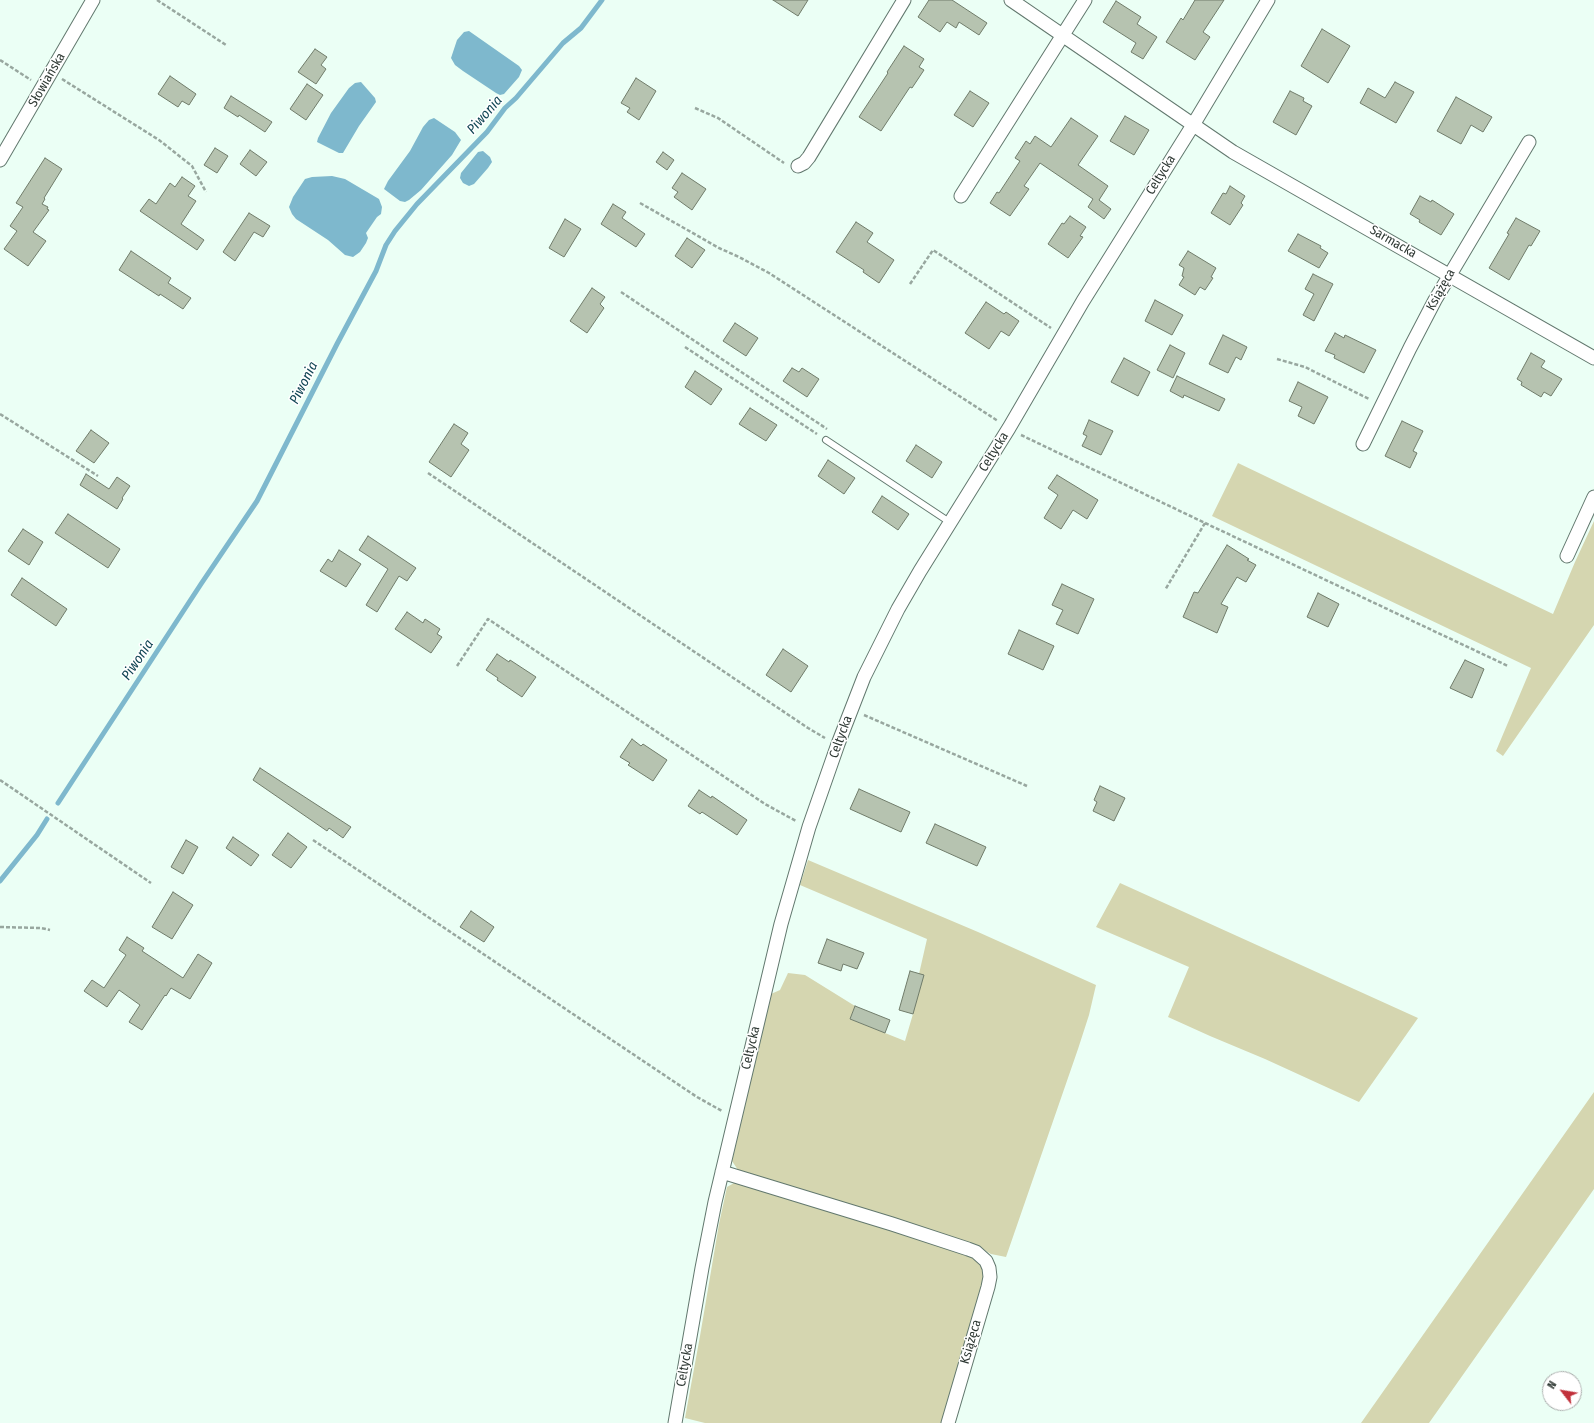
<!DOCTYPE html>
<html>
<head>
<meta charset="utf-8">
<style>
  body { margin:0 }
  #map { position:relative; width:1594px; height:1423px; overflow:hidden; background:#ebfff5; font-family:"Fira Sans Condensed",sans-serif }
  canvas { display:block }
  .north { position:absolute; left:1542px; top:1371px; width:40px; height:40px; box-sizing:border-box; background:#fff; border:1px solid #abafad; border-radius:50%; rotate:301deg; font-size:11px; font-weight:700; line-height:16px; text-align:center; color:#2d3732 }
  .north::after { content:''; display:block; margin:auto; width:14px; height:18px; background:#c1313b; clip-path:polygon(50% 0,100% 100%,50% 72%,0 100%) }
</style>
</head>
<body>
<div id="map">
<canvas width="1594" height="1423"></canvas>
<div class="north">N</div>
</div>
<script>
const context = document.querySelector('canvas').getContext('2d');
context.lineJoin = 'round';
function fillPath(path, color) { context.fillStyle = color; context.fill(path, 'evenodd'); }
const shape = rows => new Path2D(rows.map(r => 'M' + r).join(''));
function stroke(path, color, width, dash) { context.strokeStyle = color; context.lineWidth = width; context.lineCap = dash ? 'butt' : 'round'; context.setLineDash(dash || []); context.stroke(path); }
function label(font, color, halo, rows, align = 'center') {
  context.font = font + ' "Fira Sans Condensed",sans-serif'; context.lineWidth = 3; context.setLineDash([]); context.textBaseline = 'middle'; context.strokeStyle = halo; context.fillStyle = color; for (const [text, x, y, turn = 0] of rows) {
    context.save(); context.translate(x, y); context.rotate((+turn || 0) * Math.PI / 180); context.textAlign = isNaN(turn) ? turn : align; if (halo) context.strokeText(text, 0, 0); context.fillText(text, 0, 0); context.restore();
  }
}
fillPath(shape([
  [1238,463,1553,614,1575,562,1594,521,1594,625,1503,756,1496,751,1531,668,1212,516],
  [808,860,978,932,1096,985,1089,1015,1078,1049,1006,1257,991,1254,979,1247,738,1170,732,1161,771,994,780,990,788,973,805,975,855,1006,850,1019,905,1041,913,1014,919,974,927,939,800,885],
  [1120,883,1418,1018,1359,1102,1265,1059,1210,1036,1168,1017,1189,967,1096,927],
  [1594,1092,1594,1189,1429,1423,1361,1423],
  [734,1183,750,1186,820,1206,972,1257,980,1262,984,1271,983,1281,942,1423,705,1423,685,1418,700,1336,719,1224,727,1187]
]), '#d5d6b0');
fillPath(shape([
  [469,31,519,66,522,70,519,77,504,94,500,95,496,93,463,71,455,65,451,58,457,40,464,32],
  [361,82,375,98,376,102,359,126,343,153,339,153,317,142,318,138,331,113,349,88,355,83],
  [434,118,455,132,461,140,452,155,421,190,409,200,405,202,400,201,384,189,388,181,410,151,423,127,429,120],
  [483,151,490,157,492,162,488,168,474,184,469,186,463,183,460,178,461,173,478,152],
  [332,176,345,179,379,199,382,207,381,214,377,217,366,233,368,238,366,243,360,252,353,257,345,255,328,240,296,219,292,214,289,207,293,197,305,179,312,177]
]), '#7eb8cd');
stroke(shape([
  [58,803,201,584,257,501,337,344,376,271,386,245,395,231,417,204,487,132,505,108,516,98,563,43,581,28,602,0],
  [0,881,37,835,47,819]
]), '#7eb8cd', 5);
const building = shape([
  [773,0,808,0,798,16,773,0],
  [929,0,952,0,987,23,979,35,959,22,956,28,947,22,940,32,918,17,929,0],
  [1195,0,1224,0,1203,32,1210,37,1195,60,1166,42,1181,18,1183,20,1195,0],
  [1116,1,1141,17,1137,24,1157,37,1143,59,1131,52,1136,43,1103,22,1116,1],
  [1322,29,1350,46,1328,83,1301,66,1322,29],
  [904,46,924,59,919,67,924,70,912,88,910,87,881,131,859,117,888,73,887,72,904,46],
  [315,49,327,57,321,65,326,69,316,84,298,72,315,49],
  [170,76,196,94,189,105,182,101,178,107,158,94,170,76],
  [636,78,656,91,639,120,627,112,630,108,621,103,636,78],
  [1395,82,1414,92,1396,123,1360,103,1368,88,1385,98,1395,82],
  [307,84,323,95,306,120,290,109,307,84],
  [970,91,989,103,973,127,954,115,970,91],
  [1290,91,1304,98,1303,101,1312,106,1296,135,1273,122,1290,91],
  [231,96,272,122,265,132,239,115,238,117,224,108,231,96],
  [1456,97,1492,117,1483,132,1471,125,1461,144,1437,131,1456,97],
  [1125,116,1149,130,1134,155,1110,141,1125,116],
  [1071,118,1098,136,1078,165,1108,186,1099,200,1111,209,1104,219,1088,207,1093,199,1040,163,1024,186,1029,189,1010,216,990,203,997,192,999,193,1020,161,1015,158,1026,141,1030,144,1035,136,1051,147,1071,118],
  [215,148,228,156,217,173,204,165,215,148],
  [250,150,267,162,256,176,240,164,250,150],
  [663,152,674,160,667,170,656,162,663,152],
  [45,158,62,169,44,198,45,199,42,204,48,207,47,209,49,210,33,232,46,241,28,266,4,249,17,231,10,226,23,207,16,203,45,158],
  [682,173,706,189,692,210,674,197,678,192,672,188,682,173],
  [182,177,195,186,188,196,196,201,181,224,204,240,197,250,140,211,149,199,156,204,170,183,175,187,182,177],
  [1230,186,1245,196,1241,203,1243,205,1230,225,1211,213,1223,193,1226,194,1230,186],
  [1420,196,1431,202,1432,200,1454,214,1441,235,1419,222,1420,220,1410,214,1420,196],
  [613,204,626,212,622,218,645,234,636,247,601,224,613,204],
  [249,213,270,226,263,237,254,232,235,261,223,252,249,213],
  [1070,216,1086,227,1080,236,1083,237,1068,258,1048,244,1062,223,1064,224,1070,216],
  [1516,218,1540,231,1531,246,1529,245,1509,280,1489,268,1509,234,1507,233,1516,218],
  [565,219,581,229,564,257,549,248,565,219],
  [856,222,873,233,867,242,894,260,879,283,863,272,864,270,836,252,856,222],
  [1298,234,1321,246,1320,248,1328,253,1319,268,1288,251,1298,234],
  [687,238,705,250,692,268,675,256,687,238],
  [131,251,171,278,168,283,191,298,183,309,160,294,159,296,119,270,131,251],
  [1188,251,1216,268,1211,277,1213,278,1205,290,1200,287,1195,295,1179,285,1184,277,1182,276,1184,268,1179,265,1188,251],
  [1313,274,1333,284,1314,321,1303,315,1314,294,1305,289,1313,274],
  [592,288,605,297,600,304,604,308,587,333,570,321,592,288],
  [1155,300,1183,315,1172,335,1145,321,1155,300],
  [986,302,1004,314,1006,312,1019,321,1009,336,1001,331,989,349,965,333,986,302],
  [735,323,758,338,746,356,723,341,735,323],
  [1335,333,1344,338,1345,335,1376,350,1364,373,1334,358,1335,355,1325,351,1335,333],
  [1223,335,1247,347,1241,360,1236,357,1228,373,1209,364,1223,335],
  [1170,345,1185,353,1173,378,1157,370,1170,345],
  [1531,353,1545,361,1541,367,1562,379,1551,396,1544,392,1541,397,1521,385,1522,382,1517,379,1531,353],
  [1124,358,1150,372,1138,396,1111,382,1124,358],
  [792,368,799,372,802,368,819,379,807,397,783,381,792,368],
  [695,371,722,389,711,405,685,387,695,371],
  [1177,376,1225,399,1219,411,1184,395,1183,398,1170,391,1177,376],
  [1298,382,1328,397,1314,424,1298,416,1302,407,1289,401,1298,382],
  [750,408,777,425,766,441,739,424,750,408],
  [1089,420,1113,431,1101,455,1082,446,1087,436,1083,434,1089,420],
  [1402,421,1423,431,1413,451,1417,453,1410,468,1385,456,1402,421],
  [454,424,468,433,461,444,469,450,451,477,429,462,454,424],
  [91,430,109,443,94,463,76,451,91,430],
  [916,445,942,462,932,478,906,461,916,445],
  [828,460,855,478,844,494,818,476,828,460],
  [86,474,109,489,117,477,130,486,122,498,123,499,117,509,80,485,86,474],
  [1057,475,1098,500,1087,519,1073,510,1061,529,1044,518,1058,495,1048,488,1057,475],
  [882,496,909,514,898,530,872,512,882,496],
  [68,514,120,549,108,568,55,533,68,514],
  [23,529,43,542,29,565,8,551,23,529],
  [368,536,416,568,407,581,399,576,377,612,366,605,388,569,359,550,368,536],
  [1227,545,1249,559,1247,560,1256,565,1246,582,1237,577,1221,604,1228,607,1217,633,1183,617,1194,592,1198,593,1227,545],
  [339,550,361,564,346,587,320,571,328,559,332,562,339,550],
  [22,578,67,609,56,626,11,595,22,578],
  [1062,584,1094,599,1078,634,1056,624,1063,610,1052,605,1062,584],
  [1318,593,1339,604,1328,627,1307,617,1318,593],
  [407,612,423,623,425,619,440,629,437,634,442,637,431,653,395,629,407,612],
  [1019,630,1054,646,1043,670,1008,654,1019,630],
  [783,649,808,666,791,692,766,675,783,649],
  [497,654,509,662,510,660,536,677,522,697,497,680,498,678,486,670,497,654],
  [1465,660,1484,669,1472,698,1450,688,1465,660],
  [632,739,641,746,643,744,667,760,653,781,628,765,630,763,620,757,632,739],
  [260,768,351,827,343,838,329,828,327,831,253,780,260,768],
  [1100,786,1125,798,1114,821,1093,811,1097,802,1094,800,1100,786],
  [859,789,910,812,901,832,850,809,859,789],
  [699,790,711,798,712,796,747,820,737,835,702,812,700,814,688,806,699,790],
  [935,824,986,847,977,866,926,843,935,824],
  [288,833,307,847,291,868,272,855,288,833],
  [233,837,259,855,251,866,226,848,233,837],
  [186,840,198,847,183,874,171,867,186,840],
  [173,892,193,905,172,939,152,927,173,892],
  [471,911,494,927,484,942,460,927,471,911],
  [127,937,144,948,142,951,183,978,198,954,212,963,190,999,171,988,166,996,165,995,142,1030,129,1022,140,1005,119,990,107,1007,84,991,92,980,104,988,126,955,119,950,127,937],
  [827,939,864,953,857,969,843,964,841,971,818,963,827,939],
  [910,971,924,975,913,1014,899,1010,910,971],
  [855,1006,890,1020,885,1033,850,1019,855,1006]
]);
fillPath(building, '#b6c3b0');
stroke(building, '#707c6a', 1);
const service = shape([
  [826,440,951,523]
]);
const minor = shape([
  [1011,0,1233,152,1594,358],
  [0,160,93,0],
  [798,166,804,163,809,157,904,0],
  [961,196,1085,0],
  [1363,444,1410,348,1435,300,1529,142],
  [1567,556,1594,497],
  [722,1172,892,1224,968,1249,976,1252,986,1261,989,1268,990,1277,988,1287,948,1423],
  [675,1423,702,1268,715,1202,781,924,809,827,838,744,864,677,898,609,920,571,1009,428,1083,301,1193,125,1268,0]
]);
stroke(service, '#62786e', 8);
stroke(minor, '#62786e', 15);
stroke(shape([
  [157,0,226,45],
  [0,60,31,80],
  [62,79,159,140,192,166,206,192],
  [695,108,718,118,784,163],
  [640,203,719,248,739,257,769,273,998,421],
  [910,284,933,250,1051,328],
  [621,292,827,429],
  [685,347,817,434],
  [1277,359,1305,367,1369,399],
  [0,414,98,476],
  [1021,435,1205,523,1165,590],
  [428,473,808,728,825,738],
  [1205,523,1508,666],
  [457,666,488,619,765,804,796,821],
  [864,715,1027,786],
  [0,780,151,883],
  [313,840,697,1097,722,1111],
  [0,927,41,928,50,930]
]), '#98a79f', 2.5, [4, 2]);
stroke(service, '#fff', 6);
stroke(minor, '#fff', 13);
label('13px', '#2d3732', '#fff', [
  ["Słowiańska",47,80,-60],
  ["Celtycka",1161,175,-58],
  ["Sarmacka",1393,242,30],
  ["Książęca",1441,290,-61],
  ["Celtycka",994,452,-58],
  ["Celtycka",841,737,-70],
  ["Celtycka",751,1048,-77],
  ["Książęca",971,1342,-74],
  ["Celtycka",685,1365,-80]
]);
label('italic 14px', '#114554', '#fff', [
  ["Piwonia",485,115,-49],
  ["Piwonia",304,383,-63],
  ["Piwonia",138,660,-56]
]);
</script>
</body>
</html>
